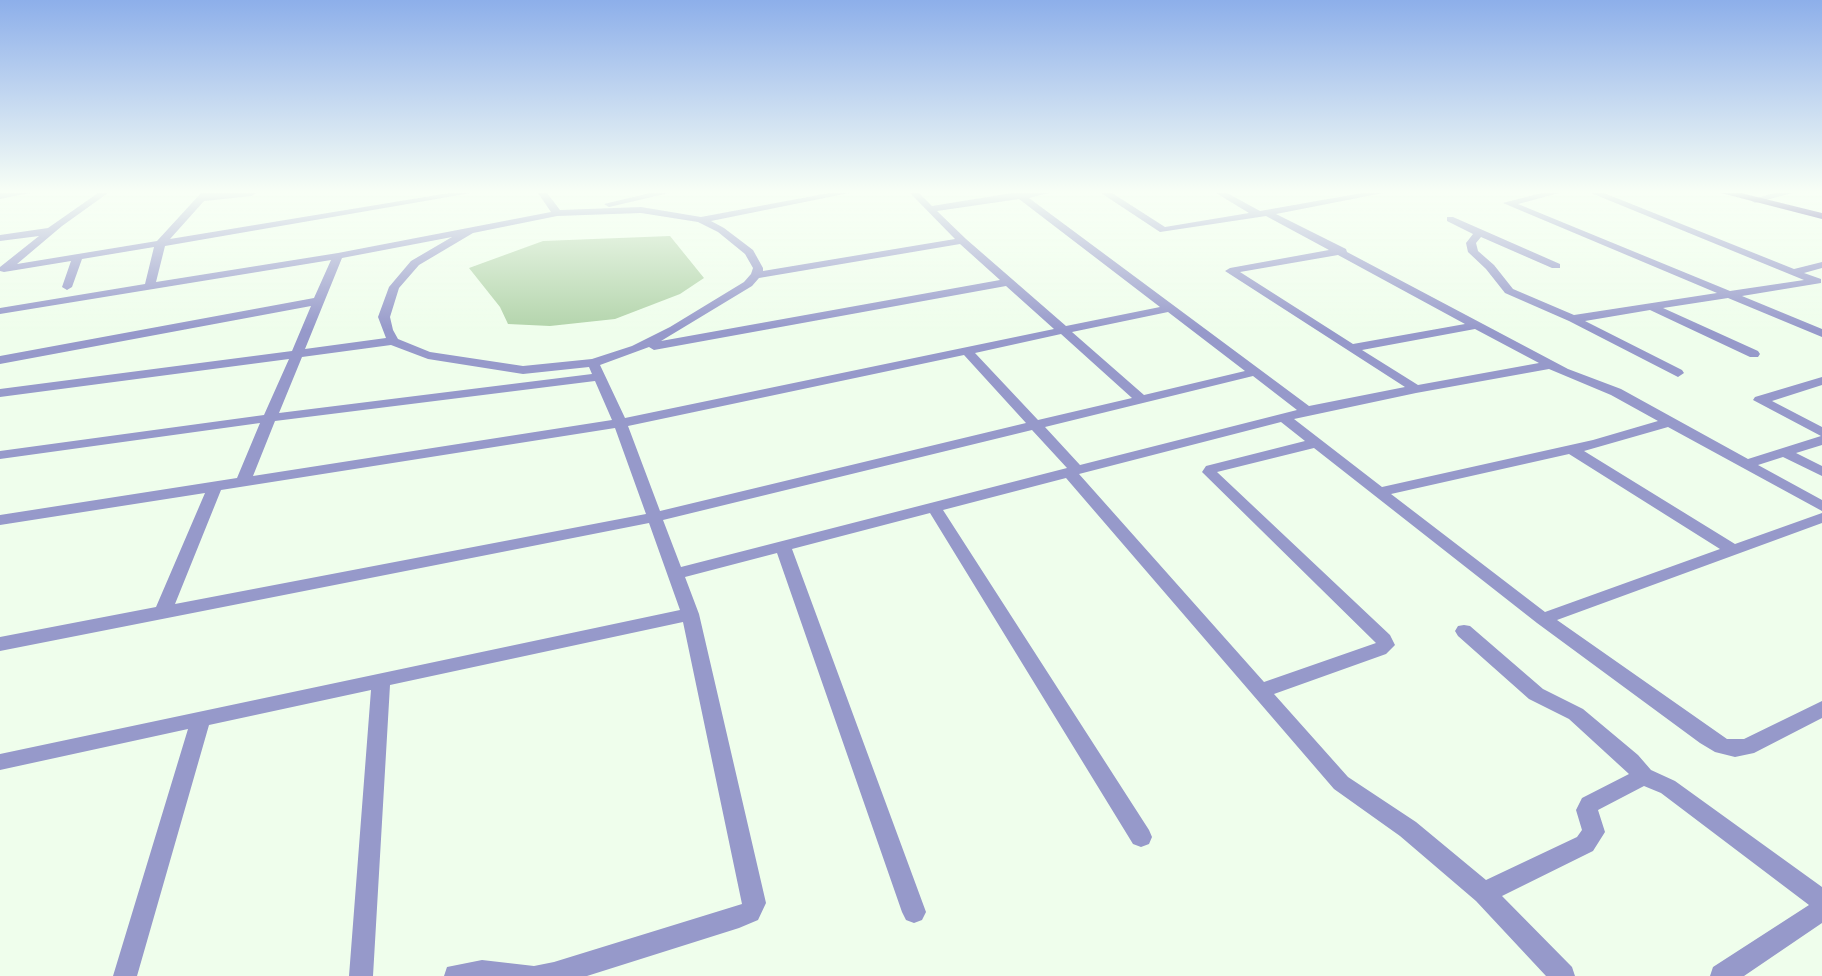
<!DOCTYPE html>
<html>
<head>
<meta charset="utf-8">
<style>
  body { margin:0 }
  canvas { display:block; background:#effeec }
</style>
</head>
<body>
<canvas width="1822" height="976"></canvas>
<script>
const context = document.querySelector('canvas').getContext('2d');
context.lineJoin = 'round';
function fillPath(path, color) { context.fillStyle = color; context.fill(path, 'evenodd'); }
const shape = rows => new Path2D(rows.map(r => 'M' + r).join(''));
fillPath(shape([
  [670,236,704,278,680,294,615,319,550,326,508,324,500,307,469,268,543,241]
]), '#b3d4ab');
fillPath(shape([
  [0,193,30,193,0,199,0,193],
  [98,193,108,193,62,226,17,264,157,241,201,193,256,193,252,196,204,201,170,239,449,193,471,193,165,246,156,282,338,253,551,212,538,193,547,193,560,210,641,207,701,217,829,193,849,193,711,221,724,228,753,250,763,268,763,271,955,239,910,193,919,193,932,206,1012,193,1049,193,1029,198,1309,406,1405,387,1225,271,1230,268,1329,250,1266,216,1160,232,1101,193,1112,193,1165,227,1249,213,1216,193,1227,193,1260,211,1362,193,1383,193,1276,214,1346,249,1347,252,1568,369,1621,389,1748,459,1821,436,1753,400,1755,397,1822,377,1822,385,1772,401,1822,427,1822,445,1796,453,1822,466,1822,476,1783,457,1758,465,1822,500,1822,511,1668,427,1584,451,1735,544,1822,513,1822,523,1557,620,1727,739,1744,739,1822,701,1822,718,1754,753,1735,757,1715,752,1700,743,1537,623,1314,448,1217,472,1390,635,1395,645,1386,654,1274,694,1348,777,1416,822,1486,880,1577,837,1582,830,1576,810,1582,798,1629,774,1569,719,1529,699,1458,636,1455,631,1458,626,1464,625,1470,626,1543,689,1583,709,1638,755,1651,770,1675,781,1822,887,1822,923,1744,976,1710,976,1713,967,1809,905,1661,793,1644,786,1598,810,1605,832,1593,851,1502,896,1572,967,1575,976,1546,976,1476,901,1400,836,1334,789,1066,478,943,510,1149,830,1152,837,1149,844,1141,847,1133,844,930,513,792,549,926,912,922,920,914,923,906,920,902,912,777,553,685,577,699,614,766,903,758,920,739,928,587,976,444,976,447,967,482,960,534,966,554,962,742,904,683,622,390,685,373,976,349,976,371,690,209,725,137,976,113,976,188,729,0,770,0,754,680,610,649,523,0,651,0,637,156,607,205,493,0,525,0,515,237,478,260,423,0,459,0,451,264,415,289,359,0,397,0,389,292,351,311,306,0,364,0,356,314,298,331,260,0,314,0,308,145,284,154,247,82,259,72,287,67,290,62,287,71,261,4,272,0,271,0,267,39,236,0,241,0,235,48,228,98,193],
  [1019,199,1160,307,1066,326,966,239,937,211,1019,199],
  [641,213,698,222,718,232,745,254,753,268,751,274,744,282,670,327,632,346,592,359,523,366,430,352,398,339,393,330,390,317,399,288,419,265,473,233,557,216,641,213],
  [452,237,411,261,389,287,378,317,386,338,305,349,342,258,452,237],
  [960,244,1000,280,661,341,752,286,759,278,960,244],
  [1338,255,1465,324,1353,344,1240,272,1338,255],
  [1006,286,1054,329,625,418,600,365,649,347,654,350,1006,286],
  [1168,312,1245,371,1144,395,1072,332,1168,312],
  [1475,329,1539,363,1418,385,1362,350,1475,329],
  [1061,334,1132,398,1038,420,975,353,1061,334],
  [391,345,428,359,523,374,589,367,592,374,279,413,302,357,391,345],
  [964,355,1026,423,660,511,628,426,964,355],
  [1549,369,1611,395,1658,421,1593,440,1382,487,1294,419,1416,393,1549,369],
  [1253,376,1297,410,1080,465,1045,427,1253,376],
  [595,381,612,420,253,476,275,421,595,381],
  [1281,422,1305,441,1206,466,1202,472,1376,643,1264,682,1079,474,1281,422],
  [615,428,646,514,175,604,221,490,615,428],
  [1032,430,1067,468,681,567,663,520,1032,430],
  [1569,454,1720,549,1545,612,1391,494,1569,454],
  [650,193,669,193,609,207,604,204,650,193],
  [1541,193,1559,193,1518,204,1730,291,1804,280,1591,193,1604,193,1794,269,1822,262,1822,268,1804,273,1821,279,1821,283,1742,296,1822,329,1822,337,1728,298,1663,308,1758,351,1760,354,1758,357,1750,357,1650,310,1585,321,1682,370,1684,373,1678,377,1569,321,1505,293,1486,269,1468,252,1466,243,1473,234,1447,221,1447,217,1453,217,1560,264,1560,268,1552,268,1481,237,1476,243,1478,251,1494,265,1513,289,1574,315,1717,293,1503,203,1541,193],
  [1774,193,1792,193,1755,203,1750,200,1774,193]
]), '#9699ca');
fillPath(shape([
  [1721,193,1741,193,1822,213,1822,219,1721,193]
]), '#342389');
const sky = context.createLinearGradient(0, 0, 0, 330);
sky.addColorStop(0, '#8dafea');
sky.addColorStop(0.58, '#f8fff6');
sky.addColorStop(1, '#f8fff600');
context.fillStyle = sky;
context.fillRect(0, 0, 1822, 330);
</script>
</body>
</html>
